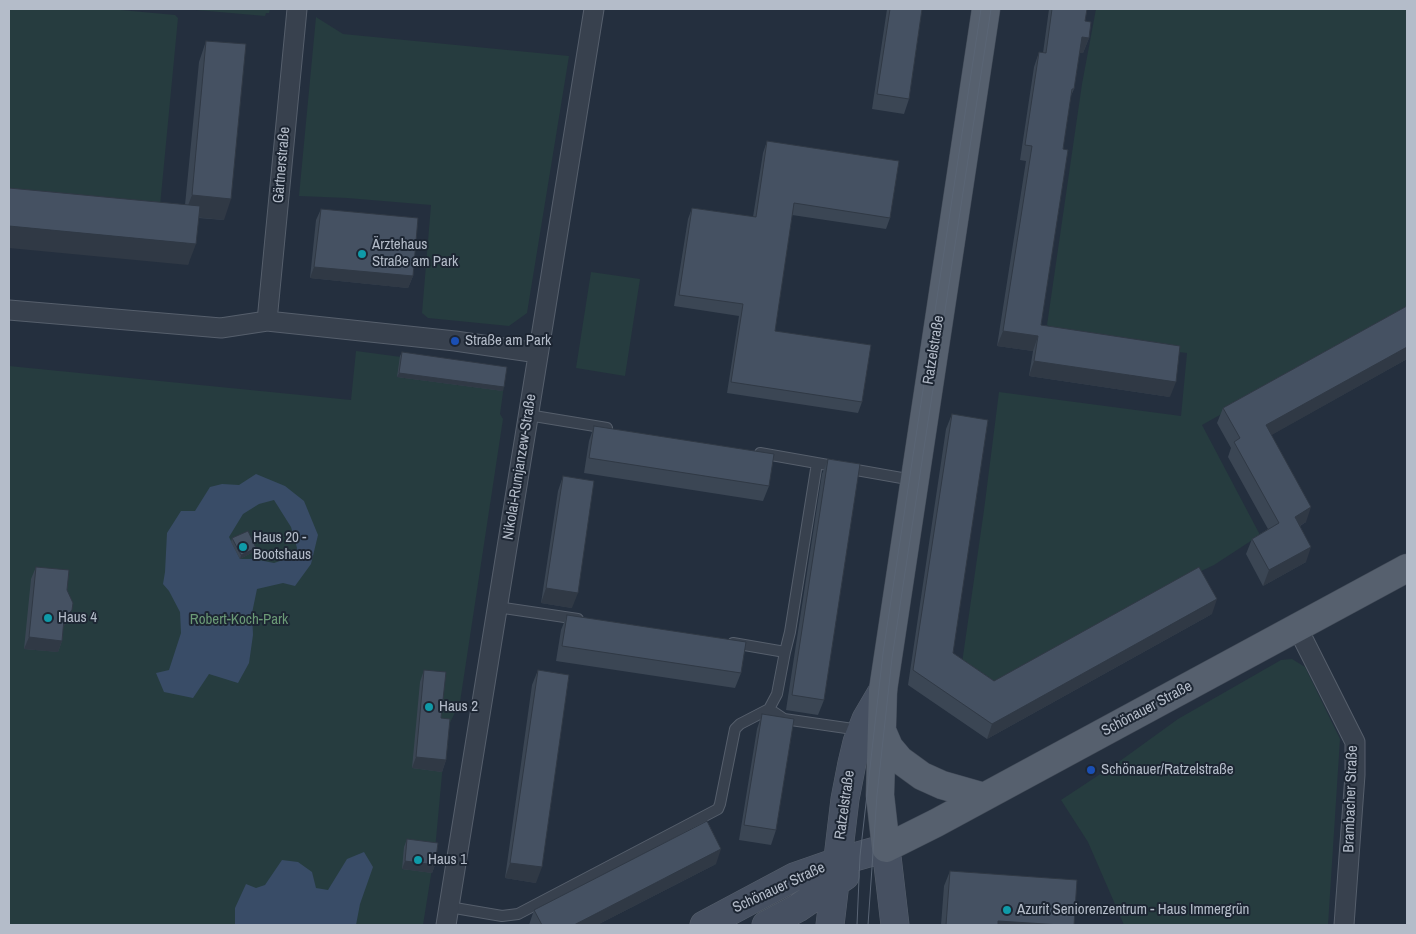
<!DOCTYPE html>
<html>
<head>
<meta charset="utf-8">
<style>
  body { margin:0 }
  #map { position:relative; width:1416px; height:934px; overflow:hidden; background:#242f3e; font-family:"Archivo Narrow",sans-serif }
  canvas { display:block }
  .frame { position:absolute; inset:0; border:10px solid #b4bcc9; pointer-events:none }
</style>
</head>
<body>
<div id="map">
<canvas width="1416" height="934"></canvas>
<div class="frame"></div>
</div>
<script>
const context = document.querySelector('canvas').getContext('2d');
context.lineJoin = 'round';
function fillPath(path, color) { context.fillStyle = color; context.fill(path, 'evenodd'); }
const shape = rows => new Path2D(rows.map(r => 'M' + r).join(''));
function stroke(path, color, width, dash) { context.strokeStyle = color; context.lineWidth = width; context.lineCap = dash ? 'butt' : 'round'; context.setLineDash(dash || []); context.stroke(path); }
function label(font, color, halo, rows, align = 'center') {
  context.font = font + ' "Archivo Narrow",sans-serif'; context.lineWidth = 4; context.setLineDash([]); context.textBaseline = 'middle'; context.strokeStyle = halo; context.fillStyle = color; for (const [text, x, y, turn = 0] of rows) {
    context.save(); context.translate(x, y); context.rotate((+turn || 0) * Math.PI / 180); context.textAlign = isNaN(turn) ? turn : align; if (halo) context.strokeText(text, 0, 0); context.fillText(text, 0, 0); context.restore();
  }
}
fillPath(shape([
  [9,9,110,9,175,15,178,18,160,206,9,196],
  [185,9,270,9,269,13,266,13,265,16],
  [1096,9,1407,9,1407,310,1202,425,1260,535,1214,565,1140,600,993,683,962,663,984,510,999,392,1181,416,1187,353,1068,339,1047,325,1082,84],
  [316,17,343,34,569,56,527,313,509,326,428,318,422,313,431,205,347,198,299,196],
  [591,272,640,279,625,376,576,368],
  [356,351,506,371,500,414,503,419,460,702,446,731,435,850,423,925,9,925,9,366,351,400],
  [1292,659,1305,667,1340,739,1328,925,1124,925,1088,842,1061,800,1120,761,1178,719,1281,660]
]), '#263c3f');
fillPath(shape([
  [256,474,285,486,304,501,318,535,311,564,295,586,283,583,257,589,252,613,253,635,249,663,238,683,209,674,193,698,164,692,156,673,169,670,181,633,180,612,169,591,163,584,165,572,167,533,181,511,195,511,210,487,222,484,239,485],
  [274,500,291,527,297,548,295,556,274,563,254,559,240,559,229,537,243,514,259,504],
  [364,852,373,867,360,904,356,925,235,925,235,908,246,884,256,888,265,885,282,860,298,862,312,872,316,888,328,890,347,859]
]), '#394c67');
const service = shape([
  [528,415,607,428],
  [760,453,913,480],
  [497,607,578,619],
  [785,652,790,632,817,463],
  [769,709,784,719,860,730],
  [449,907,502,916,518,914,718,809,720,804,735,729,740,724,769,709,777,694,785,652,733,643]
]);
const minor = shape([
  [9,310,221,328,267,321,455,341,538,353],
  [267,321,297,9],
  [1297,627,1355,742,1355,775,1344,925],
  [446,925,594,9]
]);
const secondary = shape([
  [886,848,895,925],
  [704,925,794,877,837,862,886,848],
  [766,925,798,908,845,876],
  [830,925,845,799,852,763,857,742,866,719,883,690]
]);
const primary = shape([
  [986,9,883,690,880,795,886,848,936,823,1407,568],
  [883,733,889,747,900,760,922,776,942,785,984,797]
]);
stroke(service, '#565f6c', 12);
stroke(minor, '#565f6c', 21);
stroke(secondary, '#565f6c', 29);
stroke(primary, '#414a57', 29);
stroke(service, '#38414e', 10);
stroke(minor, '#38414e', 19);
stroke(secondary, '#465061', 28);
stroke(primary, '#56606e', 28);
stroke(shape([
  [857,925,860,856,883,653,981,9],
  [868,925,877,795,892,658,991,9]
]), '#5a6575', 1);
fillPath(shape([
  [887,9,922,9,909,99,904,114,872,109],
  [1049,9,1087,9,1085,21,1089,38,1083,53,1079,53,1074,89,1070,98,1063,149,1041,325,1170,397,1029,376,1033,351,997,346,1026,161,1020,160,1034,67,1039,52,1043,53],
  [206,41,224,220,199,218,188,265,185,205,199,62],
  [767,141,890,218,886,229,792,215,775,331,862,402,858,413,727,393,739,316,674,306,688,219,692,208,753,217,763,153],
  [321,209,413,276,408,288,310,278,316,220],
  [1407,306,1407,359,1271,435,1306,522,1300,526,1306,562,1263,586,1246,554,1252,539,1268,529,1228,457,1231,448,1217,423,1223,408],
  [402,352,503,391,397,377,400,356],
  [952,414,953,653,994,681,1212,614,987,739,908,685,946,429],
  [594,426,769,486,763,501,584,473,589,441],
  [828,459,824,700,818,715,786,710,822,474],
  [563,476,572,608,541,603,558,491],
  [232,538,255,551,240,559,231,542],
  [36,567,67,590,68,621,63,627,62,641,58,652,24,649,31,579],
  [567,615,741,673,735,688,556,661,561,630],
  [424,670,441,718,446,760,442,772,412,768,420,682],
  [538,670,536,883,505,878,532,685],
  [762,714,776,830,771,845,739,840,757,729],
  [407,839,435,865,432,873,402,869,404,847],
  [716,864,597,925,529,925,534,910],
  [950,871,1074,925,941,925,944,886]
]), '#3b4654');
fillPath(shape([
  [1082,37,1089,38,1083,53,1076,53],
  [192,195,231,199,224,220,184,216],
  [9,226,196,244,188,265,9,248],
  [314,267,413,276,408,288,310,278],
  [1003,331,1038,336,1033,351,997,346],
  [1407,347,1407,359,1261,441,1266,425],
  [1034,361,1176,382,1170,397,1029,376],
  [399,373,504,387,503,391,397,377],
  [1311,507,1306,522,1289,532,1295,517],
  [1311,547,1306,562,1263,586,1269,570],
  [256,548,255,551,240,559,241,555],
  [546,588,578,593,572,608,541,603],
  [1217,599,1212,614,987,739,992,724],
  [72,610,68,621,60,631,64,619],
  [29,637,62,641,58,652,24,649],
  [416,757,446,760,442,772,412,768],
  [721,849,716,864,597,925,574,925],
  [405,861,435,865,432,873,402,869],
  [510,863,542,867,536,883,505,878],
  [998,921,1061,925,997,925]
]), '#303945');
const building = shape([
  [890,9,922,9,909,99,877,94,890,9],
  [1052,9,1087,9,1085,21,1091,22,1089,38,1082,37,1074,89,1072,89,1063,149,1068,150,1041,325,1180,346,1176,382,1034,361,1038,336,1003,331,1032,146,1025,145,1039,52,1046,53,1052,9],
  [206,41,246,44,231,199,192,195,206,41],
  [767,141,899,161,890,218,794,203,775,331,871,345,862,402,731,382,743,304,679,295,692,208,756,217,767,141],
  [9,188,200,206,196,244,9,226,9,188],
  [321,209,418,218,413,276,314,267,321,209],
  [1407,306,1407,347,1266,425,1311,507,1295,517,1311,547,1269,570,1252,539,1279,523,1234,442,1240,438,1223,408,1407,306],
  [402,352,507,367,504,387,399,373,402,352],
  [952,414,988,420,953,653,994,681,1199,567,1217,599,992,724,913,670,952,414],
  [594,426,774,454,769,486,589,458,594,426],
  [828,459,860,464,824,700,792,695,828,459],
  [563,476,594,481,578,593,546,588,563,476],
  [248,531,256,548,241,555,232,538,248,531],
  [36,567,69,570,67,590,73,603,72,610,64,619,62,641,29,637,36,567],
  [567,615,746,642,741,673,562,646,567,615],
  [424,670,446,672,441,718,450,719,446,760,416,757,424,670],
  [538,670,569,675,542,867,510,863,538,670],
  [762,714,794,719,776,830,744,825,762,714],
  [707,821,721,849,574,925,542,925,534,910,707,821],
  [407,839,438,843,435,865,405,861,407,839],
  [950,871,1077,880,1074,925,1061,925,998,921,998,925,946,925,950,871]
]);
fillPath(building, '#455162');
stroke(building, '#303945', 1);
for (const [x, y, r, color] of [
  [362,254,5,"#0f9aa8"],
  [455,341,5,"#1a4fb4"],
  [243,547,5,"#0f9aa8"],
  [48,618,5,"#0f9aa8"],
  [429,707,5,"#0f9aa8"],
  [1091,770,5,"#1a4fb4"],
  [418,860,5,"#0f9aa8"],
  [1007,910,5,"#0f9aa8"]
]) { const dot = new Path2D(); dot.arc(x, y, r, 0, 2 * Math.PI); context.fillStyle = color; context.fill(dot); stroke(dot, '#1d2633', 2); }
label('15px', '#b4bcc9', '#1d2633', [
  ["Gärtnerstraße",282,165,-85],
  ["Ratzelstraße",934,350,-81],
  ["Nikolai-Rumjanzew-Straße",520,467,-81],
  ["Schönauer Straße",1147,709,-28],
  ["Brambacher Straße",1351,799,-88],
  ["Ratzelstraße",845,805,-82],
  ["Schönauer Straße",779,888,-25]
]);
label('15px', '#b4bcc9', '#1d2633', [
  ["Ärztehaus",372,245],
  ["Straße am Park",372,262],
  ["Straße am Park",465,341],
  ["Haus 20 -",253,538],
  ["Bootshaus",253,555],
  ["Haus 4",58,618],
  ["Haus 2",439,707],
  ["Schönauer/Ratzelstraße",1101,770],
  ["Haus 1",428,860],
  ["Azurit Seniorenzentrum - Haus Immergrün",1017,910]
], 'left');
label('15px', '#6b9a76', '#1d2633', [
  ["Robert-Koch-Park",239,620]
]);
</script>
</body>
</html>
